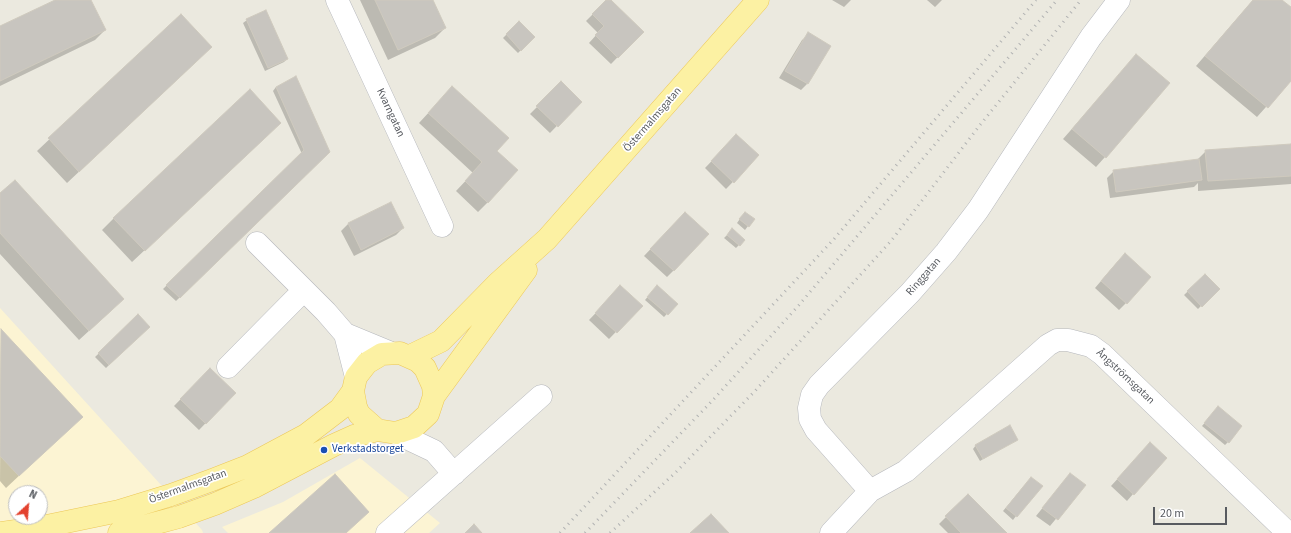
<!DOCTYPE html>
<html>
<head>
<meta charset="utf-8">
<style>
  body { margin:0 }
  #map { position:relative; width:1291px; height:533px; overflow:hidden; background:#ebe9df; font-family:"Source Sans 3",sans-serif }
  canvas { display:block }
  .north { position:absolute; left:8px; top:485px; width:40px; height:40px; box-sizing:border-box; background:#fff; border:1px solid #bcbdbf; border-radius:50%; rotate:26deg; font-size:11px; font-weight:700; line-height:16px; text-align:center; color:#585b60 }
  .north::after { content:''; display:block; margin:auto; width:14px; height:18px; background:#e3422e; clip-path:polygon(50% 0,100% 100%,50% 72%,0 100%) }
  .scale { position:absolute; left:1153px; top:507px; width:74px; height:18px; box-sizing:border-box; border:2px solid #585b60; border-top:0; padding-left:5px; font-size:12px; line-height:14px; white-space:nowrap; color:#585b60; -webkit-text-stroke:3px #fff; paint-order:stroke }
</style>
</head>
<body>
<div id="map">
<canvas width="1291" height="533"></canvas>
<div class="north">N</div>
<div class="scale">20 m</div>
</div>
<script>
const context = document.querySelector('canvas').getContext('2d');
context.lineJoin = 'round';
function fillPath(path, color) { context.fillStyle = color; context.fill(path, 'evenodd'); }
const shape = rows => new Path2D(rows.map(r => 'M' + r).join(''));
function stroke(path, color, width, dash) { context.strokeStyle = color; context.lineWidth = width; context.lineCap = dash ? 'butt' : 'round'; context.setLineDash(dash || []); context.stroke(path); }
function label(font, color, halo, rows, align = 'center') {
  context.font = font + ' "Source Sans 3",sans-serif'; context.lineWidth = 3.5; context.setLineDash([]); context.textBaseline = 'middle'; context.strokeStyle = halo; context.fillStyle = color; for (const [text, x, y, turn = 0] of rows) {
    context.save(); context.translate(x, y); context.rotate((+turn || 0) * Math.PI / 180); context.textAlign = isNaN(turn) ? turn : align; if (halo) context.strokeText(text, 0, 0); context.fillText(text, 0, 0); context.restore();
  }
}
fillPath(shape([
  [0,308,202,530,203,533,0,533],
  [16,493,40,493,40,517,16,517],
  [360,458,440,523,429,533,228,533,222,527,283,502]
]), '#fcf4d3');
fillPath(shape([
  [57,0,90,0,105,30,95,40,0,86,0,27],
  [360,0,432,0,445,28,435,38,388,60],
  [607,0,610,0,642,32,611,64,589,43,598,33,586,21],
  [832,0,851,0,844,7],
  [927,0,942,0,935,7],
  [1253,0,1281,0,1291,9,1291,79,1257,117,1196,66],
  [181,15,199,59,67,183,37,151],
  [247,20,287,59,284,62,265,71,243,23],
  [519,22,534,37,518,53,503,38],
  [809,34,807,84,801,90,779,78,802,40],
  [1127,66,1105,157,1096,167,1063,139],
  [561,83,580,102,550,133,530,114],
  [276,87,329,152,176,301,163,289,302,154,273,91],
  [443,97,495,151,488,202,478,212,456,191,473,173,419,123],
  [268,135,132,262,102,230,114,218],
  [730,142,758,156,726,189,705,168],
  [1291,145,1291,184,1198,191,1198,183,1194,187,1110,198,1107,178,1114,171,1197,160,1206,151],
  [0,195,113,309,79,340,0,254],
  [391,203,403,228,396,235,354,256,341,231,348,224],
  [742,216,748,226,745,230,737,223],
  [678,220,674,270,667,277,644,256],
  [729,233,744,240,736,248,724,238],
  [1118,261,1126,303,1119,310,1095,288],
  [1205,275,1218,289,1198,309,1184,295],
  [657,286,676,304,664,317,645,300],
  [614,294,641,306,609,339,589,320],
  [138,316,148,327,106,368,95,357],
  [1,331,69,429,6,488,0,481],
  [210,369,235,393,199,430,174,406],
  [1215,411,1228,442,1225,445,1202,426],
  [1017,439,980,461,973,449,976,445],
  [1143,451,1133,494,1127,501,1111,486],
  [1070,474,1084,485,1050,526,1036,516],
  [1028,481,1016,516,1013,520,1003,511],
  [968,495,1006,533,948,533,939,524]
]), '#0003');
const building = shape([
  [55,0,91,0,106,30,0,81,0,26,55,0],
  [375,0,433,0,446,28,398,50,375,0],
  [606,0,611,0,644,32,618,58,595,35,604,26,592,14,606,0],
  [1253,0,1282,0,1291,7,1291,81,1268,108,1205,56,1253,0],
  [266,10,288,59,268,68,246,19,266,10],
  [181,14,212,47,79,172,48,138,181,14],
  [519,21,535,37,521,51,506,34,519,21],
  [808,32,831,46,808,84,785,71,808,32],
  [1136,54,1170,83,1106,158,1072,129,1136,54],
  [296,76,330,152,180,298,166,285,304,150,276,87,296,76],
  [561,81,582,102,558,127,536,106,561,81],
  [452,86,509,138,497,151,518,170,488,203,465,181,482,162,428,113,452,86],
  [250,89,281,123,145,251,113,218,250,89],
  [736,134,759,155,734,183,711,161,736,134],
  [1291,144,1291,176,1208,181,1205,150,1291,144],
  [1199,159,1202,180,1116,192,1113,170,1199,159],
  [15,180,124,299,89,331,0,233,0,193,15,180],
  [391,202,404,228,361,250,348,223,391,202],
  [685,212,709,234,674,271,650,249,685,212],
  [745,212,755,219,749,227,739,219,745,212],
  [732,228,745,240,740,246,727,235,732,228],
  [1125,253,1151,277,1127,304,1101,281,1125,253],
  [1205,274,1220,289,1202,307,1187,291,1205,274],
  [620,285,643,306,617,333,595,313,620,285],
  [657,285,678,304,668,315,647,297,657,285],
  [138,314,150,327,109,365,98,353,138,314],
  [1,329,83,417,19,476,0,456,1,329],
  [210,368,236,393,206,424,180,399,210,368],
  [1218,406,1242,426,1229,443,1204,423,1218,406],
  [1010,425,1018,440,983,459,975,445,1010,425],
  [1150,442,1167,458,1134,495,1117,479,1150,442],
  [1070,473,1086,485,1058,520,1042,508,1070,473],
  [335,474,369,512,346,533,269,533,335,474],
  [1031,477,1043,486,1017,517,1006,508,1031,477],
  [968,494,1007,533,961,533,945,516,968,494],
  [711,514,729,533,690,533,711,514],
  [474,524,482,533,465,533,474,524]
]);
fillPath(building, '#c8c5bf');
stroke(building, '#cfcabe', 1);
const minor = shape([
  [337,0,442,226],
  [257,243,326,312,345,334,391,353],
  [345,334,356,377],
  [228,367,304,290],
  [396,433,434,451,454,474],
  [870,491,816,430,810,419,809,408,812,395,819,385,910,293,946,252,978,210,1091,37,1119,0],
  [387,533,541,396],
  [831,533,870,491,906,471,1048,345,1057,340,1068,340,1091,346,1102,354,1288,533]
]);
const major = shape([
  [410,356,441,341,498,283,547,239,758,0],
  [434,396,433,386,425,368,418,361,400,353,382,354,367,363,356,377,353,391,356,407,359,414,377,430,396,433,414,427,428,414,434,396,526,270],
  [0,533,37,528,119,511,171,495,212,480,248,466,306,435,340,409,353,391],
  [119,533,179,517,215,504,254,487,334,445,354,436,377,430]
]);
stroke(minor, '#b5b7bc', 23);
stroke(major, '#ecc757', 23);
stroke(minor, '#fff', 22);
stroke(major, '#fcf1a3', 22);
stroke(shape([
  [560,533,834,239,1036,0],
  [585,533,712,401,799,305,1057,0],
  [610,533,675,473,755,391,891,241,980,125,1081,0]
]), '#b1b2b2', 3, [1, 5]);
for (const [x, y, r, color] of [
  [324,450,4,"#1a4fb4"]
]) { const dot = new Path2D(); dot.arc(x, y, r, 0, 2 * Math.PI); context.fillStyle = color; context.fill(dot); stroke(dot, '#fff', 1.5); }
label('11px', '#585b60', '#fff', [
  ["Kvarngatan",390,113,65],
  ["Östermalmsgatan",653,120,-49],
  ["Ringgatan",924,277,-49],
  ["Ångströmsgatan",1125,377,43],
  ["Östermalmsgatan",188,487,-20]
]);
label('11px', '#164399', '#fff', [
  ["Verkstadstorget",332,450]
], 'left');
</script>
</body>
</html>
